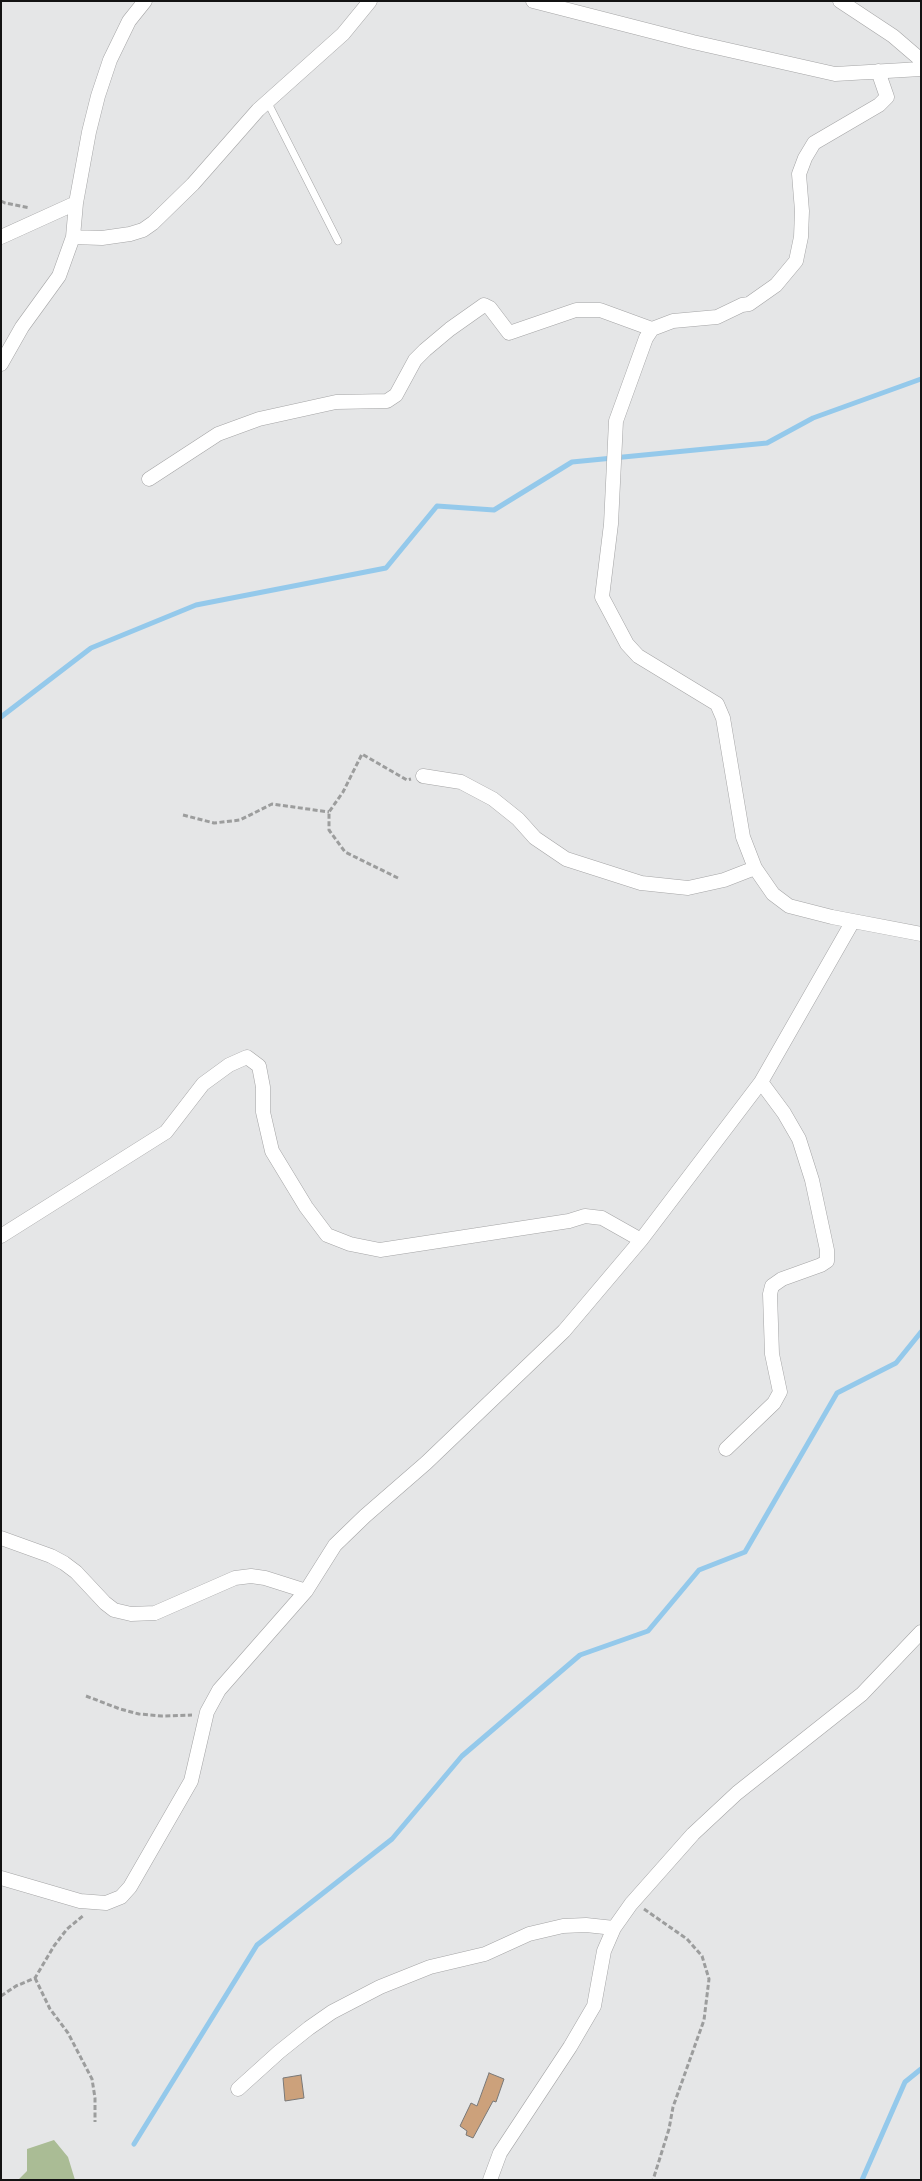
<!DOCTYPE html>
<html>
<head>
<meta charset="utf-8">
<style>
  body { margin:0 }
  #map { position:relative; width:922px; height:2181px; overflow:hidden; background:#e5e6e7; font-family:Barlow,sans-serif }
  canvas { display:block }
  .frame { position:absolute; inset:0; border:2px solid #131313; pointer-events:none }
</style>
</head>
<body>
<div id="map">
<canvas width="922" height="2181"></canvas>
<div class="frame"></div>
</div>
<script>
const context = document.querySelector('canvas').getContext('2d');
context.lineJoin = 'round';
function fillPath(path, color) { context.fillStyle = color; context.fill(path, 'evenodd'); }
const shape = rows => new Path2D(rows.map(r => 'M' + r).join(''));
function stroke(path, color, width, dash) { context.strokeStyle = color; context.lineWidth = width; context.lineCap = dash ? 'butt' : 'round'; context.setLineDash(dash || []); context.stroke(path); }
fillPath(shape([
  [54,2140,68,2157,75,2180,18,2180,27,2171,27,2149]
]), '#aabc95');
stroke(shape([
  [1,717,91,648,196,605,386,568,437,506,494,510,572,462,767,443,813,418,921,379],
  [134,2144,257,1945,392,1839,462,1756,580,1655,648,1631,699,1570,745,1552,837,1393,896,1363,921,1332],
  [862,2180,905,2082,921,2069]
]), '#94c9eb', 5);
const building = shape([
  [489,2073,504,2079,496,2102,493,2101,473,2138,466,2135,467,2131,460,2126,471,2103,477,2106,489,2073],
  [301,2075,304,2098,285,2101,283,2078,301,2075]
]);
fillPath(building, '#cca17b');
stroke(building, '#797877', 1);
const service = shape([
  [267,101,338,241]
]);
const minor = shape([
  [533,1,693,42,835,74,921,69],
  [840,1,893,36,921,60],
  [878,71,887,97,879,105,814,143,805,158,799,174,802,211,801,237,796,261,776,285,749,304,742,305,717,317,673,321,652,329,646,338,616,421,611,524,602,597,627,644,638,656,717,704,723,718,743,837,755,868,773,894,789,906,832,917,921,934],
  [1,237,76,203],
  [73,237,102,238,130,234,143,230,153,223,193,184,258,110,343,34,370,1],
  [1,364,22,327,59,276,73,237,76,203,89,132,98,96,110,60,129,21,145,1],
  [149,479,218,434,259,419,336,402,387,401,396,395,415,360,425,350,450,329,484,305,490,308,509,333,576,310,600,310,652,329],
  [423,776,461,782,493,799,518,819,535,838,566,859,641,883,688,888,724,880,755,868],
  [1,1236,166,1132,203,1084,229,1065,247,1057,259,1066,263,1087,263,1112,272,1151,306,1207,327,1235,350,1244,380,1250,569,1221,585,1216,602,1218,641,1240],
  [726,1449,774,1403,780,1392,772,1354,770,1294,772,1286,782,1279,821,1265,827,1261,827,1250,812,1180,799,1139,784,1113,761,1082],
  [1,1538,51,1556,64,1563,76,1572,105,1603,114,1610,131,1614,155,1613,235,1578,251,1576,265,1578,306,1591],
  [1,1878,80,1901,106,1903,121,1897,130,1887,191,1781,207,1712,219,1690,306,1591,335,1545,365,1516,426,1463,564,1331,641,1240,761,1082,853,921],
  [238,2089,279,2052,309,2028,332,2012,380,1987,430,1967,485,1954,529,1934,563,1926,586,1925,614,1928,631,1904,693,1834,737,1793,862,1694,921,1632],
  [490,2180,500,2153,570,2047,594,2006,604,1951,614,1928]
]);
stroke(service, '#a4a4a5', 8);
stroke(minor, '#a4a4a5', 15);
stroke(shape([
  [1,201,5,203,30,208],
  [183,815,214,823,240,820,272,804,329,812],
  [398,878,345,852,329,830,329,812,343,792,362,754,407,780,411,779],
  [86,1696,120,1709,139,1714,162,1716,192,1715],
  [644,1909,687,1939,702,1956,709,1979,704,2020,673,2107,669,2129,653,2180],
  [35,1978,50,2009,68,2033,92,2079,95,2098,95,2122],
  [1,1996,16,1986,35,1978,54,1946,67,1929,84,1915]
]), '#9c9d9d', 3, [5, 2.5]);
stroke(service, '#fff', 7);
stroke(minor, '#fff', 14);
</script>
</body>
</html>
